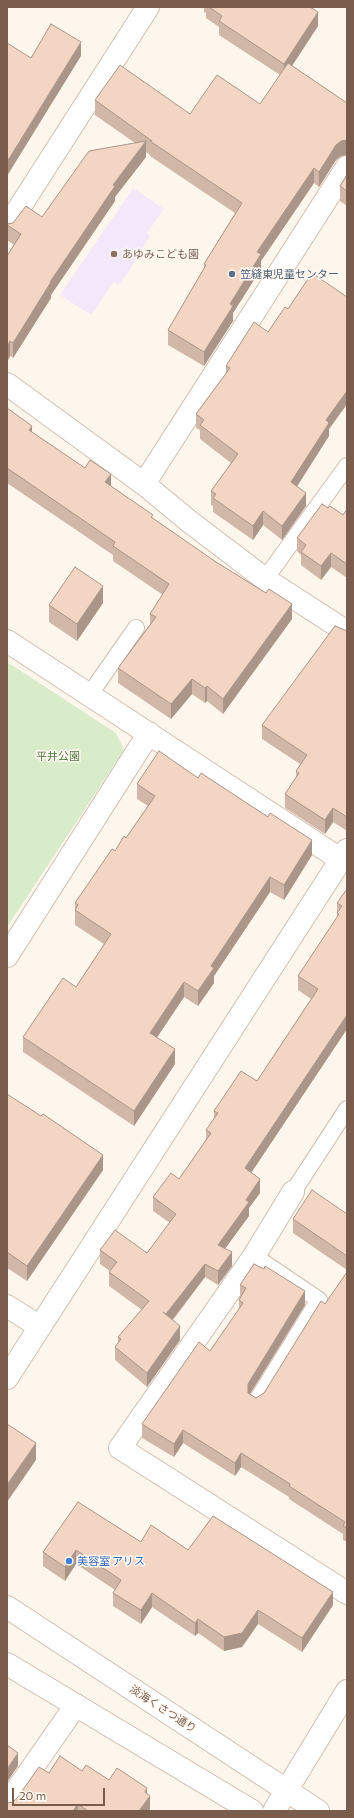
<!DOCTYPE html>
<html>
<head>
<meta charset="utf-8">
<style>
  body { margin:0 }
  #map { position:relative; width:354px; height:1818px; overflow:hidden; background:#fdf6ec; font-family:Commissioner,sans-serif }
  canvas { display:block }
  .frame { position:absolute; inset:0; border:8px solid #7a5c4d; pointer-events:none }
  .scale { position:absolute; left:12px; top:1788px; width:93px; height:18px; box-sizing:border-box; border:2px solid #7a5c4d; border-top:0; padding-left:5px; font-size:12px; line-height:14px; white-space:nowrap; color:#7a5c4d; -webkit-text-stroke:3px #fffaf3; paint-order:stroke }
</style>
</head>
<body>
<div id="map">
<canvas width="354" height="1818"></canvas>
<div class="frame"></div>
<div class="scale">20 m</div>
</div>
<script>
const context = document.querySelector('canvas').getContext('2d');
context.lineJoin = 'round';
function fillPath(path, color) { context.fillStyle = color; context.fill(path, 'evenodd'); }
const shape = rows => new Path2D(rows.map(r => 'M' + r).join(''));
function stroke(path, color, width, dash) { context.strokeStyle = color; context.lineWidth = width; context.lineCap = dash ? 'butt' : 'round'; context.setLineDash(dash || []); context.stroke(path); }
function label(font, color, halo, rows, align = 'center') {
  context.font = font + ' Commissioner,"Noto Sans JP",sans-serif'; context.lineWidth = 3; context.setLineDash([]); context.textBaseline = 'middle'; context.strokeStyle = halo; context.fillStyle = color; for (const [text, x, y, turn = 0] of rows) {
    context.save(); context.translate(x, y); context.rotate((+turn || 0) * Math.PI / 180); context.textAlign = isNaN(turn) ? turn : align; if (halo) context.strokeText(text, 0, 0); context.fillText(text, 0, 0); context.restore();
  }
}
fillPath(shape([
  [133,188,164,209,147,233,150,236,128,273,118,285,114,282,91,315,60,295]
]), '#f3e8fa');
fillPath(shape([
  [7,662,116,733,124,750,7,927]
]), '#d8ecc9');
const service = shape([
  [265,579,347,466],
  [90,694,136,628],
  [293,1192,347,1109],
  [254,1256,319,1300,256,1402]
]);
const minor = shape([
  [7,227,148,7],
  [7,384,144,484,190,522,265,579,347,632],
  [144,484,347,167],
  [7,641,340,859,347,860],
  [7,956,149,733],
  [293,1192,254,1256,120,1448,347,1593],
  [7,1306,40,1327],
  [7,1378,347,850],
  [7,1804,76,1705]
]);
const tertiary = shape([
  [7,1607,318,1811],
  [7,1664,252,1811],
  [274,1811,347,1691]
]);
stroke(service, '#d1beb0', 18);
stroke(minor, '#d1beb0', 24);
stroke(tertiary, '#d1beb0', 24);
stroke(service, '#fff', 16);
stroke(minor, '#fff', 22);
stroke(tertiary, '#fff', 22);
fillPath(shape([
  [204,7,313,7,318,26,292,66,347,103,347,155,341,156,336,160,319,187,314,183,261,261,261,269,233,313,233,321,204,366,168,345,168,330,204,268,204,264,235,213,150,156,150,155,146,152,146,157,115,197,115,201,51,295,51,298,13,358,10,356,8,360,7,360,7,256,14,245,7,240,7,224,42,217,135,143,95,115,95,100,190,114,260,104,280,75,219,35,219,27,206,18,206,13,204,12],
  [347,175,347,206,340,201,340,186],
  [347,297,347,404,329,429,329,436,297,486,306,506,282,540,263,525,253,540,213,512,213,506,211,505,211,491,231,463,200,439,200,430,196,428,196,414,226,374,226,366,268,332,288,309],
  [7,408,32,432,111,486,153,518,292,619,223,714,207,701,205,703,192,694,171,719,118,683,118,668,150,624,150,614,163,595,113,561,113,555,7,483],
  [328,508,343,515,347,509,347,578,331,567,321,580,301,565,301,555,297,551,297,538],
  [103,603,77,641,49,622,49,605],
  [347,631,347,831,333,822,325,834,285,808,285,794,296,778,296,771,300,764,262,739,262,725],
  [137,784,312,855,284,900,270,892,214,976,214,983,198,1006,184,997,157,1037,175,1064,134,1126,23,1052,23,1037,76,987,104,944,75,925,75,903,115,851,126,838,148,806,137,799],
  [347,889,347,1029,251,1173,260,1193,249,1208,249,1216,225,1249,232,1266,218,1285,205,1277,173,1320,180,1340,147,1387,115,1360,115,1347,118,1343,118,1337,142,1310,109,1286,109,1272,110,1271,100,1264,100,1250,147,1253,170,1223,153,1211,153,1197,179,1179,206,1140,206,1130,214,1118,214,1111,257,1081,311,999,298,990,298,976,337,918,337,903],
  [7,1094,103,1170,27,1281,7,1268],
  [347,1214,347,1270,293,1233,293,1219],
  [347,1272,347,1542,343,1540,343,1534,289,1499,289,1497,241,1467,235,1476,183,1443,174,1457,142,1438,142,1424,210,1351,239,1310,239,1300,240,1298,240,1285,305,1305,250,1394,256,1398,264,1393],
  [141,1542,188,1550,333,1605,302,1652,258,1624,242,1647,224,1651,198,1633,195,1636,152,1607,141,1624,113,1606,113,1593,115,1590,76,1564,65,1581,43,1566,43,1552],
  [82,1771,147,1794,150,1809,148,1811,7,1811,13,1802,49,1773]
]), '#d1b7a8');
fillPath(shape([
  [318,12,318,26,284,78,284,64],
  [81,42,81,56,7,176,7,162],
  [347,140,347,155,341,156,336,160,319,187,319,172,336,145,341,141],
  [146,141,146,157,115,197,115,201,51,295,51,298,13,358,13,343,50,282,113,185],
  [314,168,314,183,261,261,261,269,233,313,233,321,204,366,204,352,257,252],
  [10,341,10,356,8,360,8,345],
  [347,391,347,404,329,429,329,436,291,496,291,482,326,420],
  [32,426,32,441,29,430],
  [111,474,111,489,105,482],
  [306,493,306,506,282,540,282,526],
  [263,511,263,525,253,540,253,526],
  [331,553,331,567,321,580,321,566],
  [103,586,103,603,77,641,77,624],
  [292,604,292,619,223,714,223,699],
  [192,679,192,694,171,719,171,704],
  [207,686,207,701,205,703,205,688],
  [333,808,333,822,325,834,325,820],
  [312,840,312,855,284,900,284,885],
  [270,877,270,892,214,976,214,983,198,1006,198,991,211,966],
  [184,982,184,997,150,1048,150,1033],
  [347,1015,347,1029,245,1182,245,1168],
  [175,1049,175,1064,134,1126,134,1111],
  [103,1155,103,1170,27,1281,27,1266],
  [260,1179,260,1193,249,1208,249,1216,218,1258,218,1245,246,1200],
  [232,1252,232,1266,218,1285,218,1271],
  [205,1264,205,1277,166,1328,166,1314],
  [305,1291,305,1305,248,1397,248,1384],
  [180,1326,180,1340,147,1387,147,1373],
  [183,1430,183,1443,174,1457,174,1444],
  [36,1443,36,1460,7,1502,7,1485],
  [241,1453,241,1467,235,1476,235,1463],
  [76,1550,76,1564,65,1581,65,1567],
  [333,1592,333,1605,302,1652,302,1638],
  [152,1593,152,1607,141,1624,141,1610],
  [258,1610,258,1624,242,1647,224,1651,224,1637],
  [198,1619,198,1633,195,1636,195,1623],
  [18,1753,18,1766,7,1782,7,1769],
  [147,1788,147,1799,150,1796,150,1809,148,1811,139,1811,145,1792],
  [78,1804,78,1811,73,1811]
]), '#aa9588');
const building = shape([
  [209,7,310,7,318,12,284,64,219,21,222,16,209,7],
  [51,24,81,42,7,162,7,43,31,58,51,24],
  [288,63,347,103,347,140,341,141,336,145,319,172,314,168,257,252,261,254,230,304,233,306,204,352,168,330,206,265,204,264,242,203,150,141,152,141,95,100,120,65,190,114,217,75,260,104,288,63],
  [146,141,113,185,115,186,50,282,51,282,13,343,10,341,8,345,7,344,7,256,21,234,7,225,7,224,13,223,26,206,42,217,89,151,146,141],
  [347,175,347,191,340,186,347,175],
  [312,273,347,297,347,391,326,420,329,423,291,482,306,493,282,526,263,511,253,526,213,498,216,494,211,491,238,454,200,425,204,420,196,414,230,368,226,366,254,322,268,332,285,307,288,309,312,273],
  [7,408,32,426,29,430,85,468,90,460,111,474,105,482,153,515,151,517,216,562,266,593,269,589,292,604,223,699,207,686,205,688,192,679,171,704,118,668,156,617,150,614,169,584,113,546,115,542,7,468,7,408],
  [322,504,328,508,330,506,343,515,347,509,347,564,331,553,321,566,301,552,306,545,297,538,322,504],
  [75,567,103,586,77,624,49,605,75,567],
  [335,626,347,631,347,817,333,808,325,820,285,794,299,773,296,771,307,755,262,725,335,626],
  [159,751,198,778,201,773,268,817,270,813,312,840,284,885,270,877,211,966,214,968,198,991,184,982,150,1033,175,1049,134,1111,23,1037,63,978,76,987,111,934,75,910,78,905,75,903,112,849,115,851,124,836,126,838,155,796,137,784,159,751],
  [347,889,347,1015,245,1168,260,1179,246,1200,249,1202,218,1245,232,1252,218,1271,205,1264,166,1314,163,1312,180,1326,147,1373,115,1347,121,1339,118,1337,149,1301,109,1272,117,1262,100,1250,115,1230,147,1253,176,1214,153,1197,171,1173,179,1179,211,1133,206,1130,218,1113,214,1111,241,1071,257,1081,318,989,298,976,339,914,337,913,342,906,337,903,347,889],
  [7,1094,41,1116,43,1114,103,1155,27,1266,7,1252,7,1094],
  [312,1190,347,1214,347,1256,293,1219,312,1190],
  [254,1264,264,1269,265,1266,305,1291,248,1384,248,1393,256,1398,264,1393,321,1301,325,1304,347,1272,347,1528,343,1526,345,1522,289,1486,290,1484,241,1453,235,1463,183,1430,174,1444,142,1424,199,1342,210,1351,243,1303,239,1300,246,1288,240,1285,254,1264],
  [7,1424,36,1443,7,1485,7,1424],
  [78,1502,141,1542,151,1525,188,1550,213,1516,333,1592,302,1638,258,1610,242,1633,224,1637,198,1619,195,1623,152,1593,141,1610,113,1593,121,1580,76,1550,65,1567,43,1552,78,1502],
  [7,1745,18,1753,7,1769,7,1745],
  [60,1756,82,1771,86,1765,109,1780,117,1768,147,1788,145,1792,150,1796,139,1811,88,1811,78,1804,73,1811,7,1811,7,1803,13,1802,17,1798,39,1767,49,1773,60,1756]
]);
fillPath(building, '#f3d5c3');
stroke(building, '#aa9588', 1);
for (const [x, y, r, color] of [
  [114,254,4,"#8d6e63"],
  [232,274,4,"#5c6f8a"],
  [69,1561,4,"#3f7fe0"]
]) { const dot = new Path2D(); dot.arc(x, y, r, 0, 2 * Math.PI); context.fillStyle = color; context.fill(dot); stroke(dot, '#fffaf3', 1.5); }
label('11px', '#785e54', '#fffaf3', [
  ["あゆみこども園",122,254]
], 'left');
label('11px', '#4e5e75', '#fffaf3', [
  ["笠縫東児童センター",240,274]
], 'left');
label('11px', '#537a41', '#fffaf3', [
  ["平井公園",58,756]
]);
label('11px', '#366cbe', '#fffaf3', [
  ["美容室 アリス",77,1561]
], 'left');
label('11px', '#7a5c4d', '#fffaf3', [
  ["淡海くさつ通り",163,1709,33]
]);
</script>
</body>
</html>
